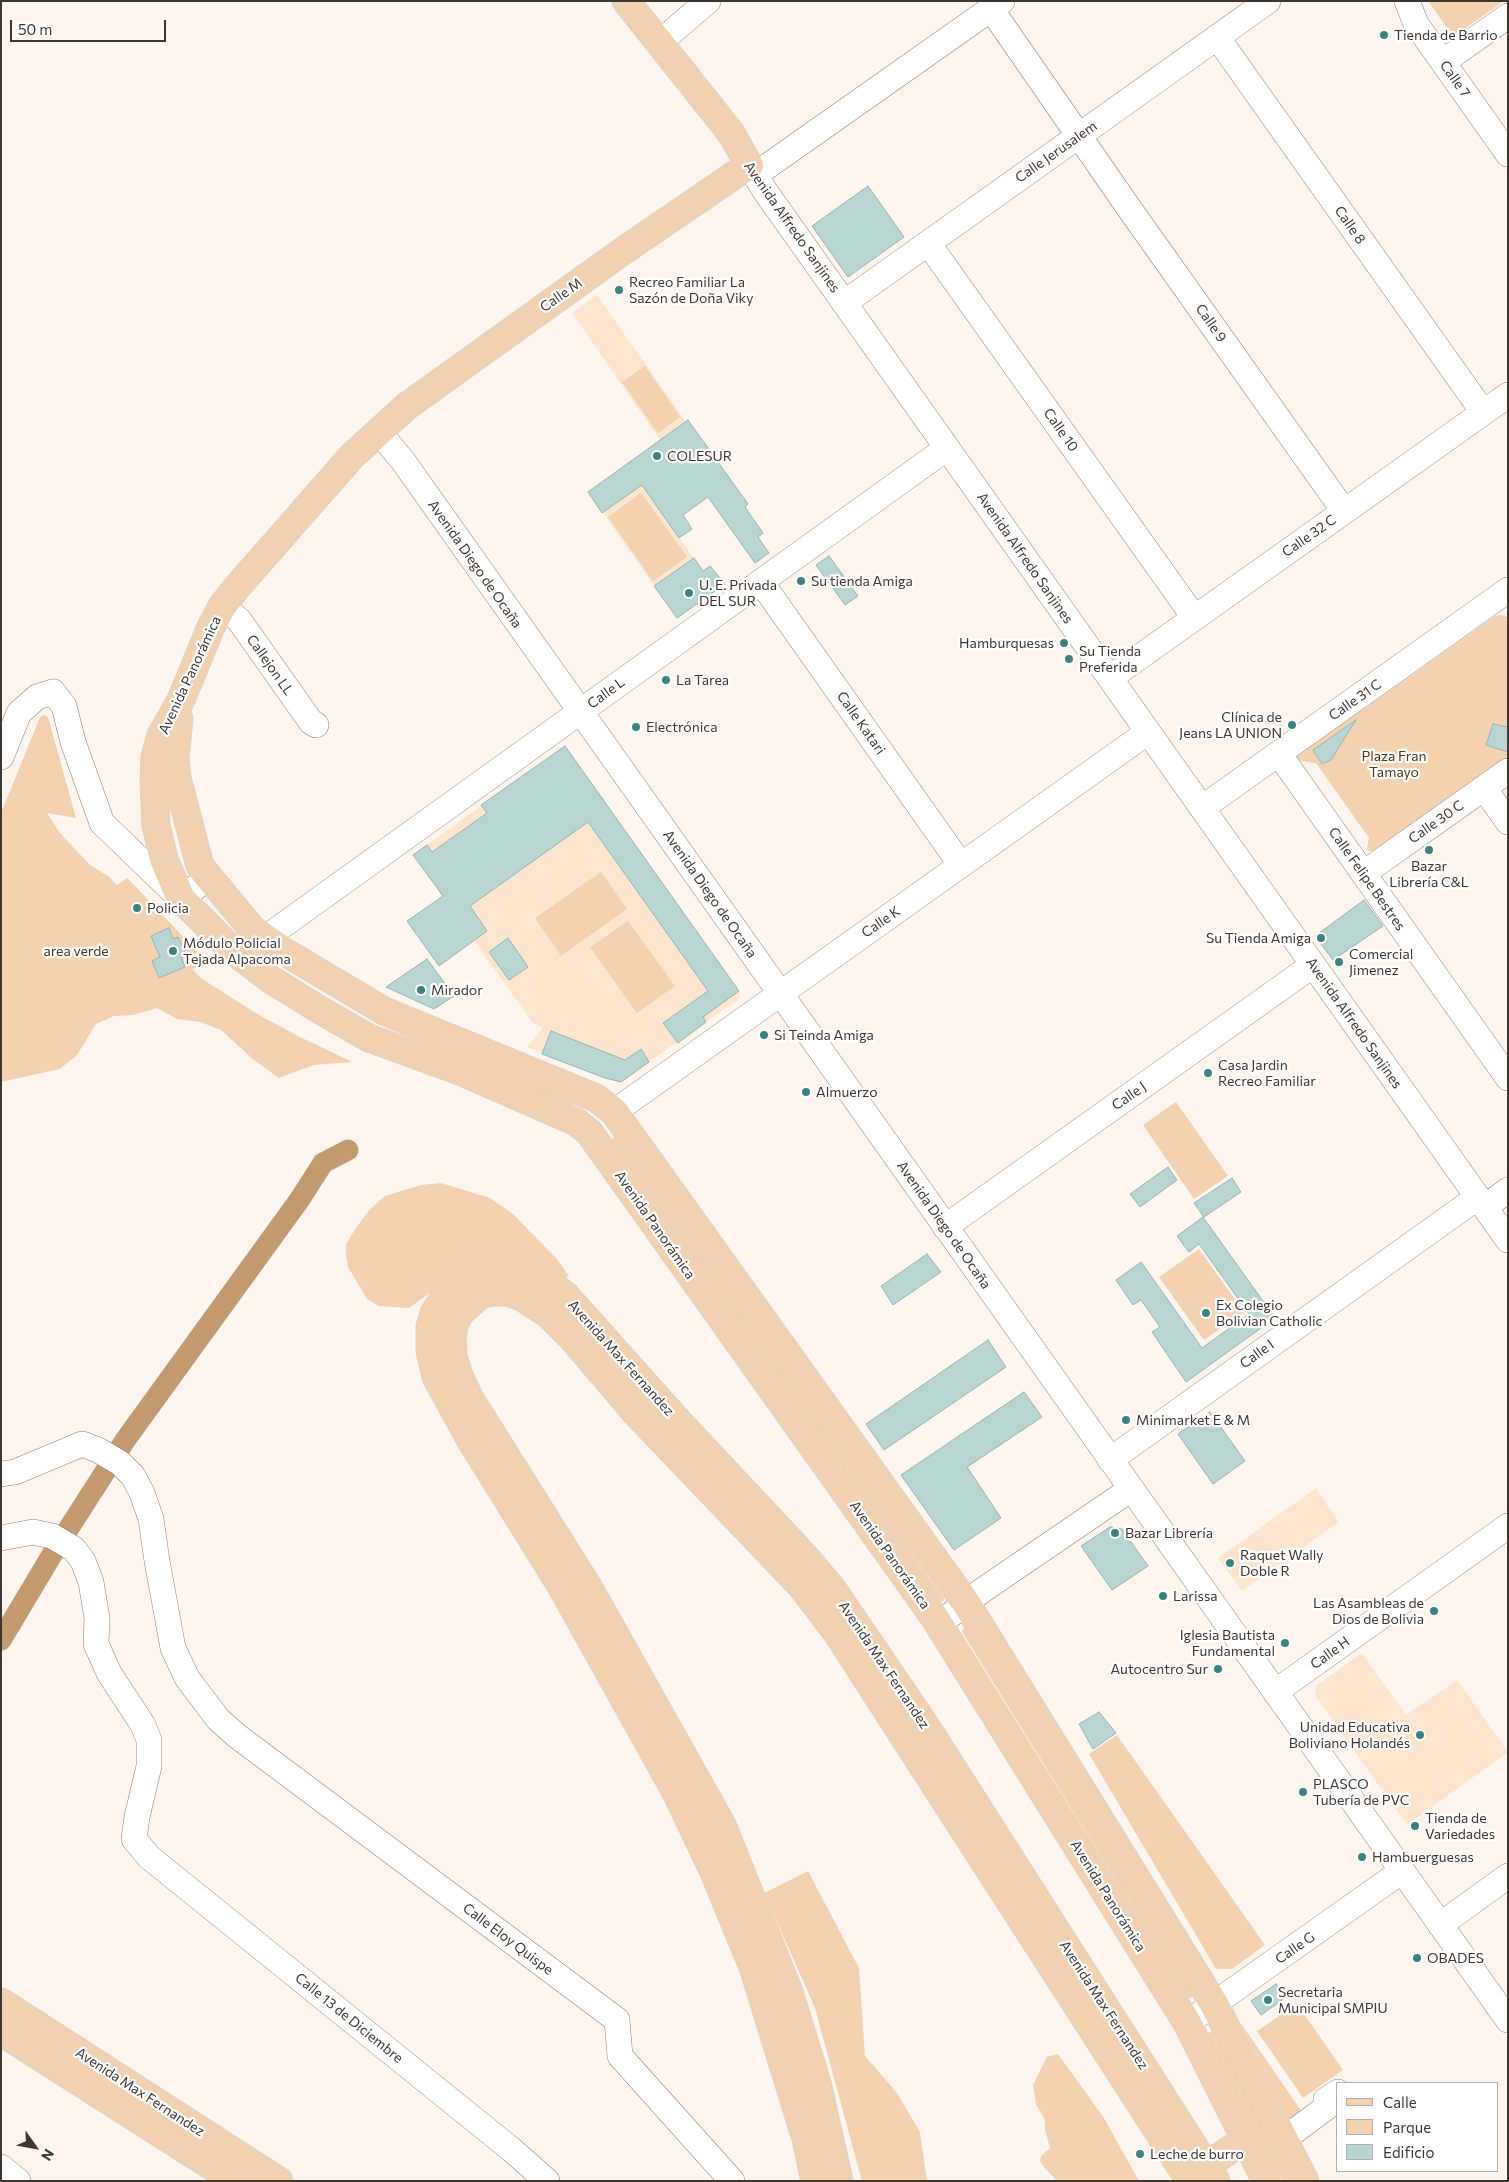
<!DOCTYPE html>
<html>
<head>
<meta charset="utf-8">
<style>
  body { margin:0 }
  #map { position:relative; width:1509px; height:2182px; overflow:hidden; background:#fdf5ee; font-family:Commissioner,sans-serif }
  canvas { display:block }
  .frame { position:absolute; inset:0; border:2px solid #3e3731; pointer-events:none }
  .legend { position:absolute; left:1336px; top:2082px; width:162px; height:90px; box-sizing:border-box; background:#fff; border:1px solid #b2afad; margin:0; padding:6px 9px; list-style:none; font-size:15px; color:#3e3731 }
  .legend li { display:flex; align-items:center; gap:10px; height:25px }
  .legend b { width:25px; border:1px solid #b2afad }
  .north { position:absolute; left:10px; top:2122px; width:50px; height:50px; -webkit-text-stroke:4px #fff; paint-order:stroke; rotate:122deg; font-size:14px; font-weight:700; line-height:20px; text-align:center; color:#3e3731 }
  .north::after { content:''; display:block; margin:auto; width:18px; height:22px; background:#3e3731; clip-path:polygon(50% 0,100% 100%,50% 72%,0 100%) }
  .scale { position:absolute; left:10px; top:20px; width:156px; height:22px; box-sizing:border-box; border:2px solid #3e3731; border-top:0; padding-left:6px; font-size:15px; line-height:18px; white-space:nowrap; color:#3e3731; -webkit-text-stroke:4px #fff; paint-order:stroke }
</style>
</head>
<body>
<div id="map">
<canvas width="1509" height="2182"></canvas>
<div class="frame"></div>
<ul class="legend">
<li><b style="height:6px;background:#f1d1af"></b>Calle</li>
<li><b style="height:14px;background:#f4d2b0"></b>Parque</li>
<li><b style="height:14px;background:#b8d5d2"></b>Edificio</li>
</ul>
<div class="north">N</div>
<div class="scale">50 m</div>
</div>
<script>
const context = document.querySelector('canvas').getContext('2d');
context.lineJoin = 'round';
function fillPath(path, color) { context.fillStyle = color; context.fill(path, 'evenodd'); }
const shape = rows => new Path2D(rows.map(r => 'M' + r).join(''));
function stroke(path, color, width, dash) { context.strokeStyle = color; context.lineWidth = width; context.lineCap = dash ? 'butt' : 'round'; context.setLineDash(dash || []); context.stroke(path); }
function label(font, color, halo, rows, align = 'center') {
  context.font = font + ' Commissioner,sans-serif'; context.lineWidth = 4.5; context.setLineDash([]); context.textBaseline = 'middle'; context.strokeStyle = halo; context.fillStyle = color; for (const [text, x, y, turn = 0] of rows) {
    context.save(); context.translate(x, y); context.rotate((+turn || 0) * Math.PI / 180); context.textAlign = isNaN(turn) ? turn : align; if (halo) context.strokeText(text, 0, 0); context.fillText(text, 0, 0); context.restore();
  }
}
fillPath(shape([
  [597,295,686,422,653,500,716,590,677,618,588,492,660,440,572,313],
  [562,748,567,749,739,991,740,998,620,1082,601,1077,527,1047,543,1028,533,1023,413,855],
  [1316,1488,1339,1522,1242,1591,1218,1558],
  [1362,1653,1406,1715,1457,1680,1508,1752,1407,1825,1315,1695,1317,1685]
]), '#fde5ce');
fillPath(shape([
  [1428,1,1504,1,1456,35,1452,35],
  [645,366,680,417,658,433,622,382],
  [641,493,687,557,653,581,608,517],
  [1500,615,1508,617,1508,759,1373,851,1369,851,1367,849,1369,838,1316,763,1296,760,1295,753,1355,710,1361,711,1495,616],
  [44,715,48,717,76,818,47,813,60,833,90,865,108,876,117,885,127,878,137,888,207,962,192,969,202,979,259,1015,298,1036,352,1062,314,1065,279,1078,254,1060,221,1030,200,1022,177,1019,157,1008,133,1015,114,1016,96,1024,77,1055,60,1069,1,1082,1,813,40,717],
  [601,872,627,909,561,956,535,918],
  [628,921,675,986,637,1013,590,947],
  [1176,1102,1228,1176,1194,1199,1143,1125],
  [614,1137,617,1137,944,1598,944,1601,940,1601,612,1140],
  [441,1183,490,1198,513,1214,556,1258,569,1276,552,1285,439,1286,409,1308,379,1306,367,1299,348,1267,346,1256,346,1244,356,1228,369,1210,385,1196,421,1185],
  [1199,1249,1244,1312,1204,1340,1159,1277],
  [963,1628,967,1629,1193,1995,1191,1998,1188,1998,962,1632],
  [1117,1735,1265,1945,1232,1969,1216,1969,1089,1754],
  [808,1871,859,1968,865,2056,897,2093,920,2132,927,2181,862,2181,815,2008,764,1893],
  [1297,2004,1343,2070,1303,2098,1257,2031],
  [1240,2022,1300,2109,1302,2114,1291,2119,1289,2118],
  [1212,2031,1213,2032,1289,2181,1282,2181,1208,2035,1208,2033],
  [1058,2054,1104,2118,1139,2181,1057,2181,1043,2166,1040,2161,1041,2156,1050,2148,1045,2130,1045,2120,1036,2104,1033,2085,1047,2057]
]), '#f4d2b0');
stroke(shape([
  [1,1640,53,1553,126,1439,300,1199,323,1163,348,1150]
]), '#c49b71', 21);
const building = shape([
  [868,186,904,237,848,277,812,226,868,186],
  [688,420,748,504,745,507,763,533,758,537,769,553,755,563,708,497,683,515,692,529,679,538,642,485,602,513,588,492,688,420],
  [829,556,858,596,845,605,816,565,829,556],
  [694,558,703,571,710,566,725,584,677,618,654,586,694,558],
  [1356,720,1331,760,1322,764,1313,750,1356,720],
  [1493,724,1508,727,1508,752,1486,745,1493,724],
  [565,746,739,991,703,1017,706,1022,678,1043,663,1023,708,991,588,822,470,906,487,931,439,966,407,921,443,896,413,855,427,845,432,852,487,813,481,805,565,746],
  [1364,900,1383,926,1333,960,1315,936,1364,900],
  [169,928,173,939,178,937,187,956,181,958,185,967,159,978,152,961,160,957,151,936,169,928],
  [508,938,528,967,509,980,489,952,508,938],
  [427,959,454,996,434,1009,386,987,427,959],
  [551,1031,625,1060,641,1049,649,1062,621,1082,605,1078,542,1054,551,1031],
  [1168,1167,1177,1180,1140,1207,1130,1194,1168,1167],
  [1232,1178,1241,1192,1204,1217,1194,1203,1232,1178],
  [1203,1217,1275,1318,1186,1382,1152,1332,1160,1327,1141,1300,1133,1305,1116,1280,1141,1262,1202,1348,1249,1314,1199,1244,1189,1252,1177,1236,1203,1217],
  [927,1254,941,1272,893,1305,881,1286,927,1254],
  [988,1340,1006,1367,884,1450,866,1424,988,1340],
  [1024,1392,1042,1417,967,1467,1001,1518,954,1550,901,1475,1024,1392],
  [1210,1412,1245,1461,1213,1484,1178,1434,1210,1412],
  [1110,1527,1122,1529,1148,1566,1112,1590,1081,1546,1110,1527],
  [1099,1712,1116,1733,1093,1749,1079,1724,1099,1712],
  [1276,1984,1285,1998,1261,2015,1251,2001,1276,1984]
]);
fillPath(building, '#b8d5d2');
stroke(building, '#98b4b2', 1);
const minor = shape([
  [1407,1,1416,24,1508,154],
  [991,9,1131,211,1344,511],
  [1217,37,1483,412],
  [659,43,708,1],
  [1443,62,1508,16],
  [749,165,765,191,1508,1240],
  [755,175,1002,1],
  [928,243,1194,617],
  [844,303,1268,1],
  [378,431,403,461,1508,2020],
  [761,582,961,865],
  [222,606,239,620,311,722,316,725],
  [1110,678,1508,395],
  [1279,754,1508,1078],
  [1,757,19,713,37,697,53,692,64,706,73,742,102,823,181,899,209,877],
  [1484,788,1508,822],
  [1202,808,1508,590],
  [1364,873,1508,771],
  [264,939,947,448],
  [614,1112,1148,732],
  [1485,1207,1508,1190],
  [945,1227,1313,965],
  [1110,1460,1478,1197],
  [1,1474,15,1472,82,1444,98,1450,120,1463,133,1476,142,1493,151,1519,157,1561,173,1648,187,1678,218,1719,237,1736,617,2020,620,2056,732,2181],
  [1,1538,33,1532,52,1536,74,1549,83,1561,91,1582,97,1618,96,1644,109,1673,143,1725,149,1740,149,1766,137,1817,134,1839,149,1857,512,2150,547,2181],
  [939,1624,980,1592,1131,1489],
  [1275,1692,1508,1526],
  [1440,1925,1508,1876],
  [1187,2023,1402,1871],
  [1284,2139,1327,2107,1326,2100,1338,2092],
  [1,2167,18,2181]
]);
const major = shape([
  [626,1,731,133,749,165,623,251,407,406,352,456,238,586,222,606,211,627,180,702,161,735,155,757,154,782,156,825,164,859,181,899,231,949,270,979,320,1010,369,1038,462,1072,576,1122,589,1132,934,1617,1187,2023,1266,2181],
  [179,719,175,759,177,778,200,866,252,929,283,951,384,1011,596,1098,614,1112,966,1603,1214,2004,1305,2181],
  [1,2002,279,2181],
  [1,2032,235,2181],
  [1191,2175,1245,2140],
  [815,2181,806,2139,753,1967,713,1870,677,1794,560,1584,470,1439,436,1377,430,1351,430,1327,434,1313,443,1299,458,1283,480,1271,511,1267,524,1271,552,1285,566,1296,676,1419,808,1560,833,1590,927,1728,1216,2181],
  [839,2181,817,2083,789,1992,722,1825,590,1590,470,1399,459,1376,453,1356,452,1339,454,1325,460,1313,480,1295,492,1292,508,1292,522,1297,548,1314,573,1339,636,1413,803,1588,837,1633,1190,2181]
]);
stroke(minor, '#908070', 26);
stroke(major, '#d5d3d2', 29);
stroke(minor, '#fff', 25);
stroke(major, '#f1d1af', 28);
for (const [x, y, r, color] of [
  [1384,35,5,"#3c8380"],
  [619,290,5,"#3c8380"],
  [657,456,5,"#3c8380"],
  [801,581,5,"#3c8380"],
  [689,593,5,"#3c8380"],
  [1064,643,5,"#3c8380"],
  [1069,659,5,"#3c8380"],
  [666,680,5,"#3c8380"],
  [1292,725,5,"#3c8380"],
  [636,727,5,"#3c8380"],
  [1429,850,5,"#3c8380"],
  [137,908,5,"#3c8380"],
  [1321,938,5,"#3c8380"],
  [173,951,5,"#3c8380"],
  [1339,962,5,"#3c8380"],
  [421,990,5,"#3c8380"],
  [764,1035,5,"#3c8380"],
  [1208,1073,5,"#3c8380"],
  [806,1092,5,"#3c8380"],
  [1206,1313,5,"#3c8380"],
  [1126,1420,5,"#3c8380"],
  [1115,1533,5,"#3c8380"],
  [1230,1563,5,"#3c8380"],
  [1163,1596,5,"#3c8380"],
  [1434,1611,5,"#3c8380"],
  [1285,1643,5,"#3c8380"],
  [1218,1669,5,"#3c8380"],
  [1420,1735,5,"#3c8380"],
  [1303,1792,5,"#3c8380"],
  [1415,1826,5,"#3c8380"],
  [1362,1857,5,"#3c8380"],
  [1417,1958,5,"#3c8380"],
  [1268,2000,5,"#3c8380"],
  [1140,2154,5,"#3c8380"]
]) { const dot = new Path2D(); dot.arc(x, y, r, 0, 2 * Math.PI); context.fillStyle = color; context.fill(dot); stroke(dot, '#fff', 2); }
label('14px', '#3e3731', '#fff', [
  ["Tienda de Barrio",1394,35],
  ["Recreo Familiar La",629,282],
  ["Sazón de Doña Viky",629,298],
  ["COLESUR",667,456],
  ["Su tienda Amiga",811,581],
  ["U. E. Privada",699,585],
  ["DEL SUR",699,601],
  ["Hamburquesas",1054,643,"right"],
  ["Su Tienda",1079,651],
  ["Preferida",1079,667],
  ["La Tarea",676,680],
  ["Clínica de",1282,717,"right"],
  ["Jeans LA UNION",1282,733,"right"],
  ["Electrónica",646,727],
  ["Bazar",1429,866,"center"],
  ["Librería C&L",1429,882,"center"],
  ["Policia",147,908],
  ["Su Tienda Amiga",1311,938,"right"],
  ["Módulo Policial",183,943],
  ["Tejada Alpacoma",183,959],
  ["Comercial",1349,954],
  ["Jimenez",1349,970],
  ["Mirador",431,990],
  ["Si Teinda Amiga",774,1035],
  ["Casa Jardin",1218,1065],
  ["Recreo Familiar",1218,1081],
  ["Almuerzo",816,1092],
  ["Ex Colegio",1216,1305],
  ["Bolivian Catholic",1216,1321],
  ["Minimarket E & M",1136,1420],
  ["Bazar Librería",1125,1533],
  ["Raquet Wally",1240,1555],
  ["Doble R",1240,1571],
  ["Larissa",1173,1596],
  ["Las Asambleas de",1424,1603,"right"],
  ["Dios de Bolivia",1424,1619,"right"],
  ["Iglesia Bautista",1275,1635,"right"],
  ["Fundamental",1275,1651,"right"],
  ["Autocentro Sur",1208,1669,"right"],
  ["Unidad Educativa",1410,1727,"right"],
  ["Boliviano Holandés",1410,1743,"right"],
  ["PLASCO",1313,1784],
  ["Tubería de PVC",1313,1800],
  ["Tienda de",1425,1818],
  ["Variedades",1425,1834],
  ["Hambuerguesas",1372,1857],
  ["OBADES",1427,1958],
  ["Secretaria",1278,1992],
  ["Municipal SMPIU",1278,2008],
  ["Leche de burro",1150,2154]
], 'left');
label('14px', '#3e3731', '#fff', [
  ["Calle 7",1455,79,55],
  ["Calle Jerusalem",1056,152,-35],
  ["Calle 8",1350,225,55],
  ["Avenida Alfredo Sanjines",792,227,55],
  ["Calle M",561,295,-35],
  ["Calle 9",1211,323,55],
  ["Calle 10",1061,430,55],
  ["Calle 32 C",1309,536,-35],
  ["Avenida Alfredo Sanjines",1025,558,55],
  ["Avenida Diego de Ocaña",475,564,55],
  ["Callejon LL",270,665,55],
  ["Avenida Panorámica",190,675,-65],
  ["Calle L",606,693,-36],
  ["Calle 31 C",1355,700,-35],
  ["Calle Katari",861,723,55],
  ["Calle 30 C",1436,822,-35],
  ["Calle Felipe Bestres",1367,879,55],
  ["Avenida Diego de Ocaña",710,894,55],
  ["Calle K",881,922,-35],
  ["Avenida Alfredo Sanjines",1354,1023,55],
  ["Calle J",1129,1096,-35],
  ["Avenida Panorámica",655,1225,55],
  ["Avenida Diego de Ocaña",944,1225,55],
  ["Calle I",1257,1354,-36],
  ["Avenida Max Fernandez",621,1358,48],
  ["Avenida Panorámica",890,1555,55],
  ["Calle H",1330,1653,-36],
  ["Avenida Max Fernandez",884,1665,56],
  ["Avenida Panorámica",1108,1896,58],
  ["Calle Eloy Quispe",508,1939,37],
  ["Calle G",1295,1948,-35],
  ["Avenida Max Fernandez",1104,2005,57],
  ["Calle 13 de Diciembre",349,2018,39],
  ["Avenida Max Fernandez",140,2092,33]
]);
label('14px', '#523614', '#fff', [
  ["Plaza Fran",1394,756],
  ["Tamayo",1394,772],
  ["area verde",76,951]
]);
</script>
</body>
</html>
